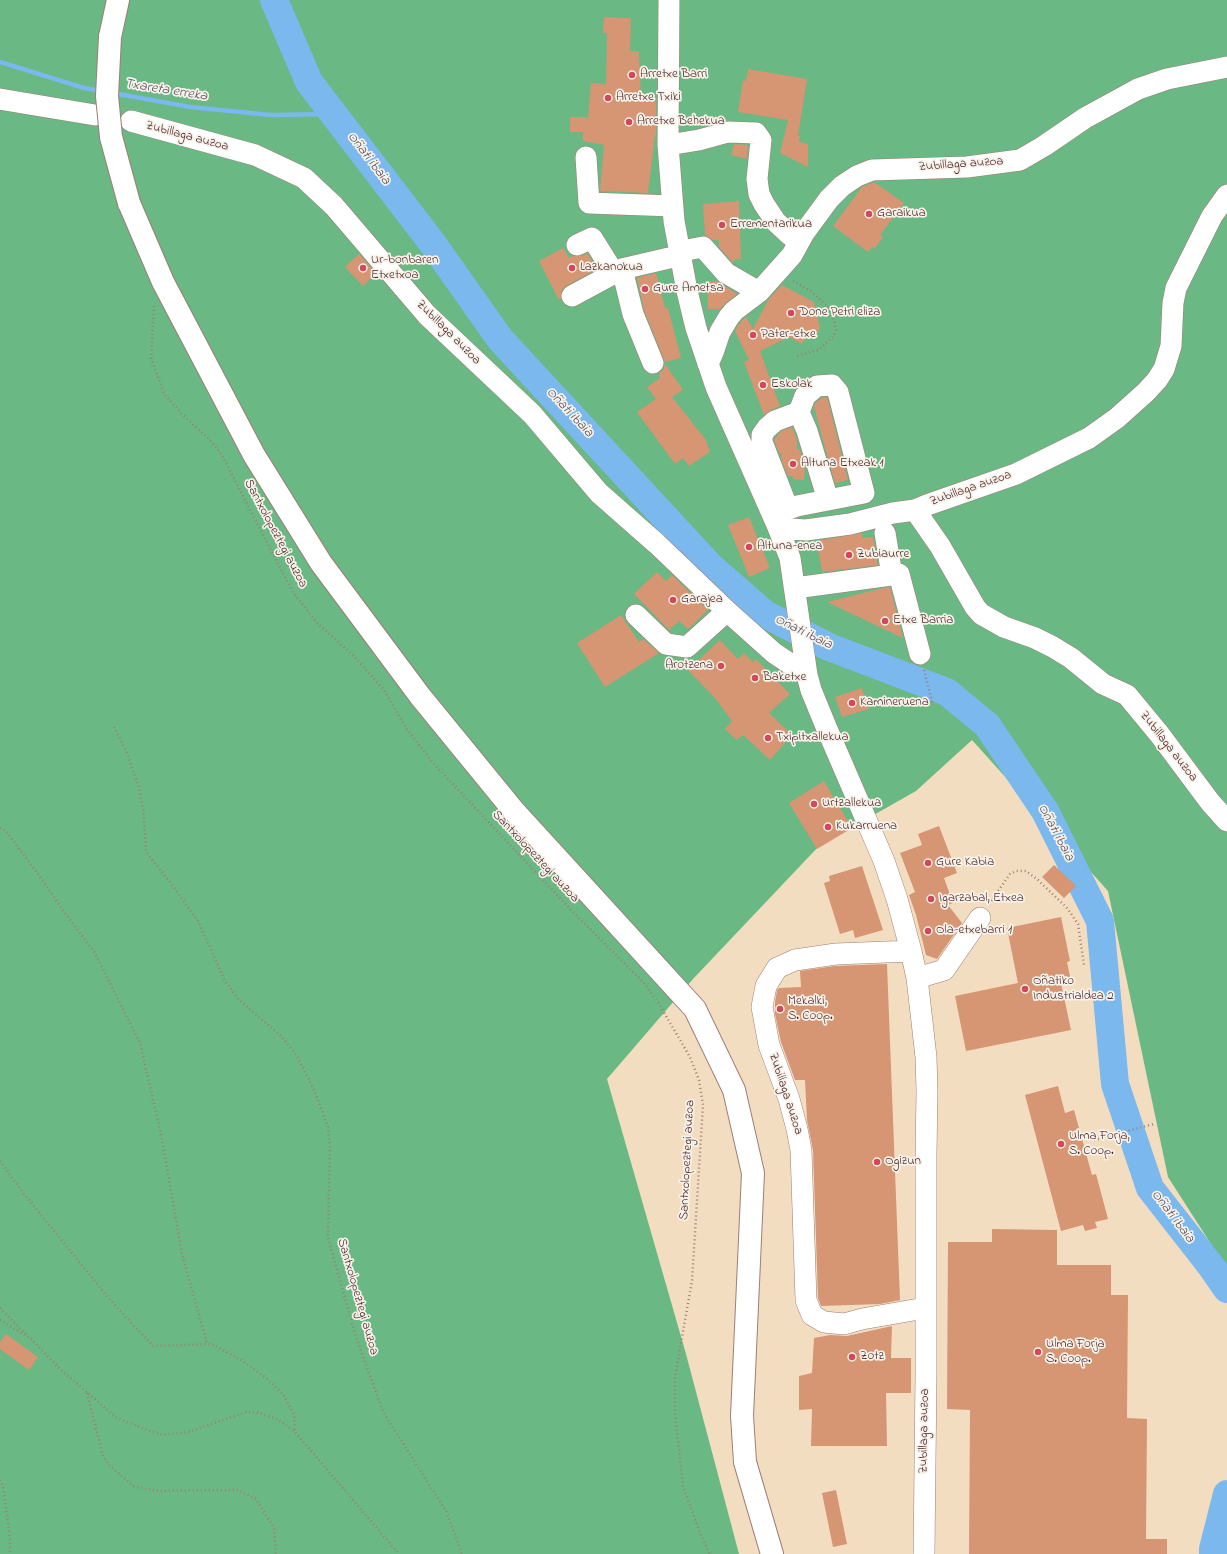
<!DOCTYPE html>
<html>
<head>
<meta charset="utf-8">
<style>
  body { margin:0 }
  canvas { display:block; background:#f3ddc0 }
</style>
</head>
<body>
<canvas width="1227" height="1554"></canvas>
<script>
const context = document.querySelector('canvas').getContext('2d');
context.lineJoin = 'round';
function fillPath(path, color) { context.fillStyle = color; context.fill(path, 'evenodd'); }
const shape = rows => new Path2D(rows.map(r => 'M' + r).join(''));
function stroke(path, color, width, dash) { context.strokeStyle = color; context.lineWidth = width; context.lineCap = dash ? 'butt' : 'round'; context.setLineDash(dash || []); context.stroke(path); }
function label(font, color, halo, rows, align = 'center') {
  context.font = font + ' "Indie Flower",sans-serif'; context.lineWidth = 3.5; context.setLineDash([]); context.textBaseline = 'middle'; context.strokeStyle = halo; context.fillStyle = color; for (const [text, x, y, turn = 0] of rows) {
    context.save(); context.translate(x, y); context.rotate((+turn || 0) * Math.PI / 180); context.textAlign = isNaN(turn) ? turn : align; if (halo) context.strokeText(text, 0, 0); context.fillText(text, 0, 0); context.restore();
  }
}
fillPath(shape([
  [0,0,1227,0,1227,1269,1168,1177,1108,891,972,740,916,791,819,846,693,979,607,1079,686,1354,739,1554,0,1554]
]), '#6ab883');
stroke(shape([
  [0,62,84,88,102,91],
  [113,93,190,107,271,115,334,114]
]), '#7ab8ed', 4.5);
stroke(shape([
  [274,0,309,82,433,244,500,339,710,566,765,614,829,647,947,692,987,725,1045,811,1100,921,1115,1084,1150,1188,1211,1266,1227,1289],
  [1213,1554,1213,1549,1227,1494]
]), '#7ab8ed', 28);
fillPath(shape([
  [604,17,631,18,630,51,639,51,641,102,656,102,656,135,655,135,648,193,600,191,604,145,583,141,583,132,570,132,570,117,588,117,591,83,606,84,607,33,603,33],
  [748,69,807,79,798,136,800,136,799,142,808,144,808,167,780,153,788,120,738,112,743,80,746,81],
  [734,144,748,145,747,159,731,155],
  [874,182,904,203,880,235,883,237,875,248,872,247,868,252,833,226,862,187],
  [739,201,741,259,733,260,733,263,719,247,719,240,713,240,705,235,703,204],
  [563,248,569,258,573,256,582,256,587,253,597,269,566,286,562,290,561,299,559,300,539,261],
  [359,254,376,273,363,286,345,267],
  [656,273,665,308,668,308,681,358,665,362,644,310,637,278],
  [717,281,737,294,727,302,720,309,708,309,707,282],
  [782,285,814,302,820,328,818,332,807,335,802,344,789,337,760,351,780,406,771,410,764,415,744,362,749,360,735,331,739,324,746,317,753,329,768,300],
  [665,364,683,390,672,397,706,440,710,452,689,466,683,458,675,464,637,412,656,399,647,387,660,378,659,373,663,370],
  [827,397,848,480,835,483,822,437,814,406,815,403,822,398],
  [792,427,797,440,797,449,800,450,805,467,804,480,793,479,793,476,788,476,781,459,782,454,779,453,774,440,781,431],
  [749,517,770,568,749,577,728,525],
  [862,533,863,538,873,537,878,565,822,572,817,541],
  [657,572,666,581,672,575,708,610,688,629,679,621,669,630,634,594],
  [890,587,903,638,827,602,879,589],
  [621,615,639,642,643,639,659,653,605,687,577,643],
  [720,640,738,659,744,653,753,662,756,659,790,694,769,713,792,735,770,760,743,735,737,740,725,729,732,721,715,698,688,670],
  [862,688,869,709,842,717,835,697],
  [824,781,852,828,817,849,789,803],
  [939,826,957,873,944,878,953,903,948,905,962,923,937,959,926,955,916,915,909,895,915,892,900,853,922,845,918,834],
  [1054,865,1076,886,1064,898,1042,877],
  [862,866,883,930,855,938,853,930,840,934,824,883,830,881,829,876],
  [1061,917,1070,961,1067,962,1071,981,1061,983,1071,1030,966,1051,955,996,1018,983,1007,928],
  [887,964,900,1300,880,1304,821,1306,818,1298,813,1150,807,1120,805,1080,795,1080,781,1042,775,1014,775,1003,777,990,779,988,801,987,800,971,835,966],
  [1058,1086,1065,1113,1074,1110,1092,1175,1096,1174,1108,1219,1095,1222,1097,1228,1085,1231,1083,1225,1061,1231,1025,1095],
  [992,1229,1057,1230,1057,1265,1111,1265,1111,1295,1128,1295,1127,1418,1147,1419,1146,1539,1167,1539,1167,1554,969,1554,970,1410,947,1409,948,1242,992,1242],
  [892,1326,891,1358,911,1358,911,1393,886,1393,887,1446,811,1446,812,1409,799,1410,799,1376,812,1373,814,1338,830,1335,847,1336],
  [6,1334,38,1357,29,1370,0,1349,0,1342],
  [836,1490,847,1544,833,1547,822,1493]
]), '#d69573');
const minor = shape([
  [669,0,668,145,674,221,687,291,696,328,716,387,777,525,790,558,807,675,811,690,827,729,884,861,897,899,911,951,917,978,926,1057,927,1091,926,1155,926,1375,924,1554],
  [0,99,95,115],
  [131,121,255,155,304,178,334,206,427,315,532,414,599,493,657,544,727,611,774,653,807,675],
  [668,145,699,140,728,132,756,133,761,140,757,179,759,194,764,204,776,222,790,235,799,241],
  [586,157,589,203,673,206],
  [577,245,592,238,614,273],
  [687,250,703,247,726,273,759,292],
  [572,296,622,269],
  [653,363,633,314,622,269,669,258,680,256],
  [708,364,714,350,720,332,729,317,734,311,759,292,792,255,804,233,829,199,842,186,857,176,872,170,967,167,1020,160,1044,146,1085,118,1138,89,1167,79,1227,67],
  [788,509,762,442,762,435,767,428,775,421,799,412],
  [915,510,940,546,975,607,981,614,1004,627,1035,638,1053,647,1071,658,1103,684,1127,695,1160,735,1210,802,1227,821],
  [773,514,797,506,864,493,838,392,832,385,817,386,805,396,799,412,807,431,828,500],
  [781,533,791,529,806,530,850,524,893,513,915,510,927,505,1016,474,1089,438,1117,418,1146,392,1157,380,1164,369,1171,346,1173,303,1176,288,1212,216,1227,195],
  [885,533,892,575],
  [795,588,899,574,920,654],
  [636,615,666,644,687,647,727,611],
  [911,951,836,954,795,960,777,968,766,986,762,1007,769,1045,789,1099,797,1129,801,1150,806,1300,812,1315,824,1322,844,1324,862,1319,925,1308],
  [917,978,944,970,980,918]
]);
const major = shape([
  [110,37,118,0],
  [129,203,163,282,254,455,321,563,420,696,514,811,695,1009,734,1090,753,1173,742,1416,745,1462,772,1554]
]);
stroke(minor, '#9e7e76', 22);
stroke(major, '#9e7e76', 24);
stroke(shape([
  [793,281,811,291,826,305,834,321,836,330,833,337,820,349,795,357],
  [154,306,151,358,164,394,182,414,212,442,223,457,292,591,318,624,351,653,384,690,406,728,433,763,576,915,643,982,659,1004,690,1057,699,1080,703,1105,692,1281,675,1377,675,1415,683,1486,700,1533,710,1554],
  [924,670,933,705],
  [114,727,126,750,139,788,144,816,146,850,149,856,170,882,198,921,225,981,239,1000,281,1036,297,1056,315,1092,328,1127,330,1145,328,1238,355,1334,383,1412,446,1511,462,1554],
  [0,828,6,831,38,874,62,909,95,953,140,1043,161,1134,182,1254,207,1344],
  [989,904,1010,874,1016,871,1026,871,1038,880,1067,908,1078,924,1084,965],
  [1094,1140,1154,1124],
  [0,1161,20,1189,111,1301,153,1346,212,1344,241,1360,266,1378,283,1394,294,1414,295,1432],
  [0,1308,27,1335],
  [0,1320,30,1338,61,1370,117,1418,144,1429,162,1435,188,1432,246,1412,260,1413,279,1420,295,1432,399,1554],
  [87,1393,103,1456,109,1465,133,1486,158,1491,238,1490,256,1499,274,1528,276,1554],
  [0,1480,3,1486,10,1538,10,1554]
]), '#9e7e76', 2.5, [1, 3]);
stroke(minor, '#fff', 21);
stroke(major, '#fff', 22);
const majorBridge = shape([
  [110,37,107,96,111,137,129,203]
]);
stroke(majorBridge, '#9e7e76', 24, []);
stroke(majorBridge, '#fff', 22);
for (const [x, y, r, color] of [
  [632,75,4,"#d1495b"],
  [608,98,4,"#d1495b"],
  [629,122,4,"#d1495b"],
  [869,214,4,"#d1495b"],
  [722,225,4,"#d1495b"],
  [363,268,4,"#d1495b"],
  [572,268,4,"#d1495b"],
  [645,289,4,"#d1495b"],
  [791,313,4,"#d1495b"],
  [753,335,4,"#d1495b"],
  [763,385,4,"#d1495b"],
  [793,464,4,"#d1495b"],
  [749,547,4,"#d1495b"],
  [849,555,4,"#d1495b"],
  [673,600,4,"#d1495b"],
  [885,621,4,"#d1495b"],
  [721,666,4,"#d1495b"],
  [755,678,4,"#d1495b"],
  [852,703,4,"#d1495b"],
  [768,738,4,"#d1495b"],
  [814,804,4,"#d1495b"],
  [828,827,4,"#d1495b"],
  [928,863,4,"#d1495b"],
  [931,899,4,"#d1495b"],
  [928,931,4,"#d1495b"],
  [1025,989,4,"#d1495b"],
  [780,1009,4,"#d1495b"],
  [1061,1144,4,"#d1495b"],
  [877,1162,4,"#d1495b"],
  [1038,1352,4,"#d1495b"],
  [852,1357,4,"#d1495b"]
]) { const dot = new Path2D(); dot.arc(x, y, r, 0, 2 * Math.PI); context.fillStyle = color; context.fill(dot); stroke(dot, '#f7f3e8', 1.5); }
label('13px', '#4a1f2b', '#f7f3e8', [
  ["Arretxe Barri",640,75],
  ["Arretxe Txiki",616,98],
  ["Arretxe Behekua",637,122],
  ["Garaikua",877,214],
  ["Errementarikua",730,225],
  ["Ur-bonbaren",371,261],
  ["Etxetxoa",371,276],
  ["Lazkanokua",580,268],
  ["Gure Ametsa",653,289],
  ["Done Petri eliza",799,313],
  ["Pater-etxe",761,335],
  ["Eskolak",771,385],
  ["Altuna Etxeak 1",801,464],
  ["Altuna-enea",757,547],
  ["Zubiaurre",857,555],
  ["Garajea",681,600],
  ["Etxe Barria",893,621],
  ["Arotzena",713,666,"right"],
  ["Baketxe",763,678],
  ["Kamineruena",860,703],
  ["Txipitxallekua",776,738],
  ["Urtzallekua",822,804],
  ["Kukarruena",836,827],
  ["Gure Kabia",936,863],
  ["Igarzabal, Etxea",939,899],
  ["Ola-etxebarri 1",936,931],
  ["Oñatiko",1033,982],
  ["Industrialdea 2",1033,997],
  ["Mekalki,",788,1002],
  ["S. Coop.",788,1017],
  ["Ulma Forja,",1069,1137],
  ["S. Coop.",1069,1152],
  ["Ogizun",885,1162],
  ["Ulma Forja",1046,1345],
  ["S. Coop.",1046,1360],
  ["Zotz",860,1357]
], 'left');
label('13px', '#4a1f2b', '#f7f3e8', [
  ["Zubillaga auzoa",187,137,15],
  ["Zubillaga auzoa",961,165,-4],
  ["Zubillaga auzoa",448,333,45],
  ["Zubillaga auzoa",971,489,-19],
  ["Santxolopeztegi auzoa",275,534,62],
  ["Zubillaga auzoa",1168,747,52],
  ["Santxolopeztegi auzoa",535,857,47],
  ["Zubillaga auzoa",785,1094,72],
  ["Santxolopeztegi auzoa",688,1160,-87],
  ["Santxolopeztegi auzoa",357,1297,74],
  ["Zubillaga auzoa",925,1431,-89]
]);
label('italic 14px', '#584d65', '#f7f3e8', [
  ["Txareta erreka",166,91,9],
  ["Oñati ibaia",368,159,53],
  ["Oñati ibaia",569,413,47],
  ["Oñati ibaia",803,633,26],
  ["Oñati ibaia",1055,833,62],
  ["Oñati ibaia",1172,1217,53]
]);
</script>
</body>
</html>
